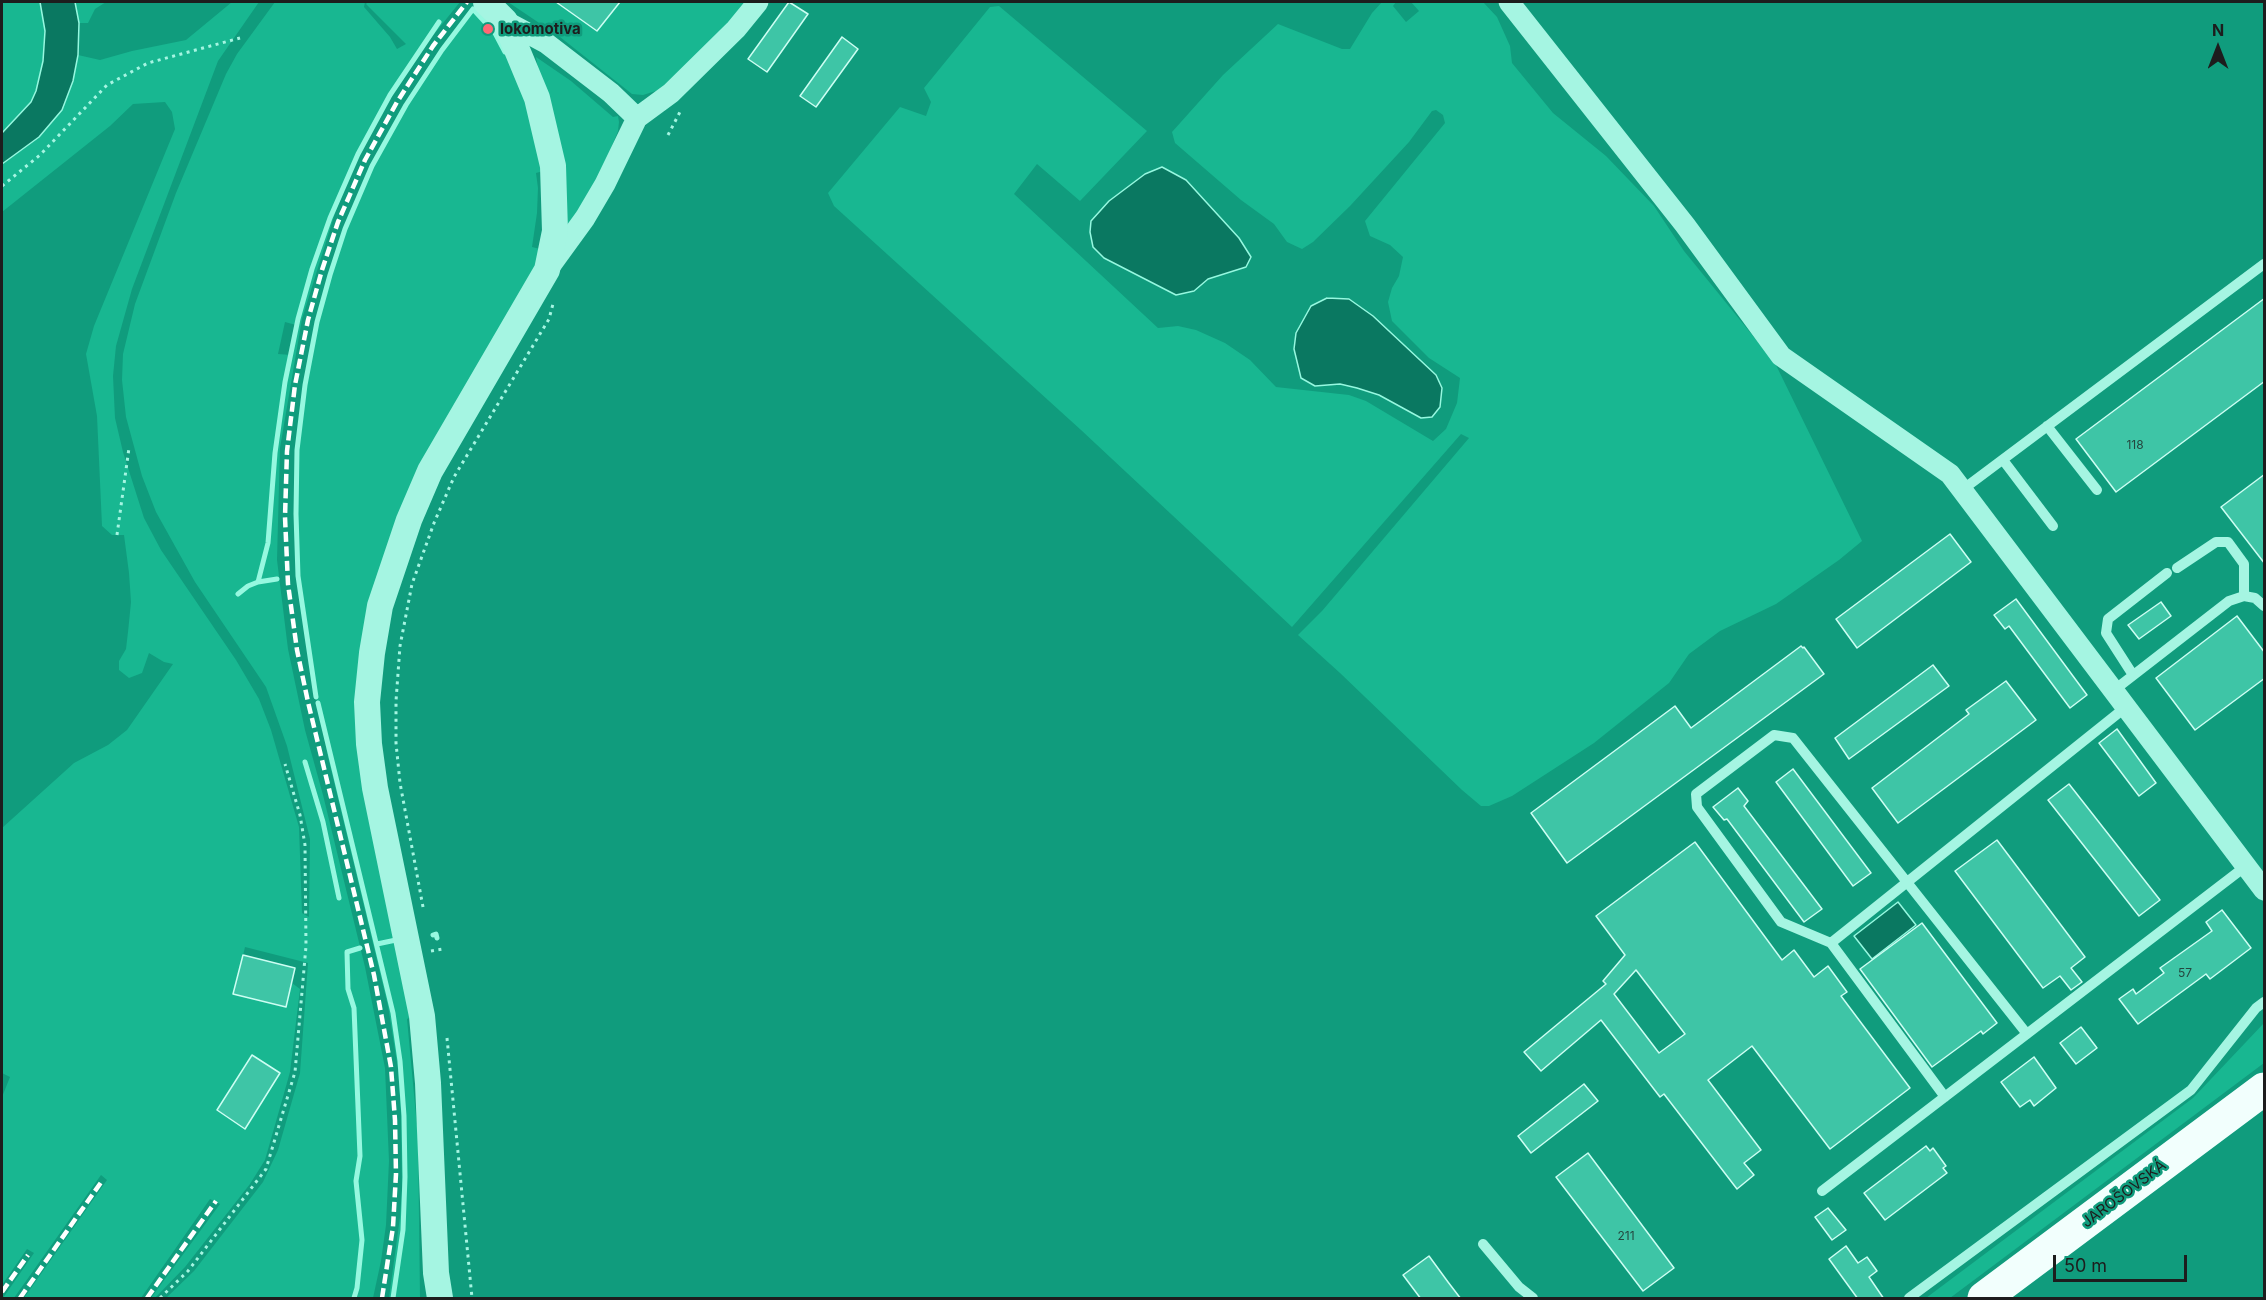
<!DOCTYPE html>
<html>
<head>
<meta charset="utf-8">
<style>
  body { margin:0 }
  #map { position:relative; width:2266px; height:1300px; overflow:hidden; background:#109c7d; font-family:Inter,sans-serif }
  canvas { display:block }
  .frame { position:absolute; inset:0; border:3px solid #1d1d1d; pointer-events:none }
  .north { position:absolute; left:2188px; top:18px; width:60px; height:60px; -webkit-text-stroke:4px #109c7d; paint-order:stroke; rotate:0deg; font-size:16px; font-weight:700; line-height:24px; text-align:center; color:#1d1d1d }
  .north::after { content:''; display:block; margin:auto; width:21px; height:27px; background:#1d1d1d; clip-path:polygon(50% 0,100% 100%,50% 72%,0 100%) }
  .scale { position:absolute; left:2053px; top:1255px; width:134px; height:27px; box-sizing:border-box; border:3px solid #1d1d1d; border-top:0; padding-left:8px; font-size:18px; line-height:21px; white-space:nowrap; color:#1d1d1d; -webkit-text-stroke:4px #109c7d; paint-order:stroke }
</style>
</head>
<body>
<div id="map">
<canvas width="2266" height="1300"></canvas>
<div class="frame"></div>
<div class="north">N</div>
<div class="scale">50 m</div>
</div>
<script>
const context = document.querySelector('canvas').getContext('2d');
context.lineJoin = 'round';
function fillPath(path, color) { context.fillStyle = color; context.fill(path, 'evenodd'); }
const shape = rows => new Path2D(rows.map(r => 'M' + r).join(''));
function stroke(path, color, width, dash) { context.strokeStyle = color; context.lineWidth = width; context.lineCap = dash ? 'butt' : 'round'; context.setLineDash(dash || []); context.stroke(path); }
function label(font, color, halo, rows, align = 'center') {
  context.font = font + ' Inter,sans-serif'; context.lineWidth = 5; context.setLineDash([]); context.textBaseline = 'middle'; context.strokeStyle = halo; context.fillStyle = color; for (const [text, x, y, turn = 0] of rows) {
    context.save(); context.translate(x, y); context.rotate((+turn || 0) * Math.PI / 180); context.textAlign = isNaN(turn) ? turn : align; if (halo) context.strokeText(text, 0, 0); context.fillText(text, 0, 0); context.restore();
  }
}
fillPath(shape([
  [2,2,40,2,45,31,43,61,36,91,31,102,2,133],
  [75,2,106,2,95,9,88,23,79,23],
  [232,2,259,2,218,61,132,289,116,346,113,376,115,418,123,452,144,518,161,550,236,660,259,699,271,730,299,827,302,913,309,917,310,839,287,746,266,687,195,582,156,512,142,476,126,417,122,380,123,354,135,304,176,193,226,74,237,54,275,2,365,2,364,7,390,37,397,49,406,44,366,4,368,2,460,2,414,59,390,95,358,154,335,213,302,319,280,448,277,560,288,649,305,730,323,795,365,967,385,1068,389,1161,386,1225,381,1261,373,1298,166,1298,194,1271,263,1182,278,1150,300,1073,308,963,245,947,234,994,286,1007,292,983,300,989,290,1072,283,1097,265,1160,250,1184,185,1267,155,1298,151,1298,220,1204,210,1199,141,1298,24,1298,107,1180,101,1175,14,1298,3,1298,34,1253,27,1249,2,1285,2,1097,10,1077,2,1073,2,828,74,763,108,745,127,730,173,664,164,662,149,653,142,673,129,678,119,670,119,661,126,649,128,632,131,602,129,573,124,535,112,535,102,526,97,416,86,354,94,326,175,129,172,112,165,102,133,104,110,126,2,212,2,164,14,154,73,81,78,55,100,60,132,51,186,40],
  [285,322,296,325,291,355,278,354],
  [508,2,749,2,731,25,659,90,643,95,632,94,560,37],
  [1382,2,1396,2,1393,6,1406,22,1419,11,1411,2,1483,2,1497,17,1510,46,1512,63,1553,113,1606,156,1654,206,1684,251,1775,363,1862,541,1839,560,1776,604,1720,631,1689,654,1669,683,1594,743,1512,796,1489,806,1481,806,1462,790,1340,673,1298,635,1322,611,1469,438,1461,434,1292,627,1081,430,834,206,828,193,900,107,926,116,931,102,924,88,990,7,999,6,1147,131,1080,201,1037,164,1014,194,1158,328,1178,326,1196,330,1225,343,1250,360,1276,387,1349,395,1366,401,1433,441,1446,429,1457,403,1460,378,1429,358,1392,321,1388,302,1392,288,1399,276,1403,257,1390,245,1370,236,1365,221,1445,123,1443,115,1436,110,1432,111,1409,142,1350,206,1313,242,1302,249,1287,242,1274,224,1241,200,1175,143,1172,132,1223,75,1278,24,1342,49,1350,49,1372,13],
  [475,5,497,29,513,59,547,170,536,173,538,188,537,213,532,247,540,249,535,267,512,313,363,657,413,1016,407,1019,418,1137,420,1298,389,1298,400,1217,402,1188,401,1114,398,1069,388,1006,328,757,316,697,298,576,296,514,297,450,305,385,317,322,330,275,352,213,372,166,406,105,442,50],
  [536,57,571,81,613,117,618,116,619,122,618,131,592,196,563,231],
  [2264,1023,2264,1063,1950,1298,1926,1298,2193,1098]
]), '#18b791');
const water = shape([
  [40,2,75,2,79,23,78,55,73,81,62,110,39,137,2,164,2,133,31,102,36,91,43,61,45,31,40,2],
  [1162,167,1186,180,1239,238,1251,257,1246,267,1208,279,1194,291,1176,295,1104,258,1093,247,1090,232,1091,221,1109,201,1145,174,1162,167],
  [1327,298,1349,299,1373,316,1436,375,1442,388,1440,407,1432,417,1421,418,1379,395,1357,388,1340,384,1315,386,1301,378,1294,349,1296,333,1311,306,1327,298],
  [1898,902,1916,925,1872,959,1854,936,1898,902]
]);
fillPath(water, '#0a7861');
stroke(water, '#96f8e0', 1.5);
stroke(shape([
  [258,582,268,543,275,453,285,382,298,319,312,269,330,218,358,154,390,95,439,22],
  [238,594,248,586,258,582,277,579],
  [316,697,298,576,296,514,297,450,305,385,317,322,330,275,345,229,372,166,406,105,442,50,473,9,495,33,505,52],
  [318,703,393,1013,400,1061,404,1116,405,1177,403,1230,393,1298],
  [305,762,323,822,339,898],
  [433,935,436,934,437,938],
  [377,944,396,940],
  [354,1298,357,1288,362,1240,356,1181,360,1156,354,1008,348,989,347,952,360,948]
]), '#96f8e0', 5);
const building = shape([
  [556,2,620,2,597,31,556,2],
  [789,2,808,14,767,72,748,59,789,2],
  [842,37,858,49,816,107,800,96,842,37],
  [2265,298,2265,381,2116,492,2076,439,2265,298],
  [2265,474,2265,564,2221,507,2265,474],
  [1950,534,1971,562,1857,648,1836,619,1950,534],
  [2016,599,2087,695,2070,708,2009,626,2005,629,1994,615,2016,599],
  [2161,602,2171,616,2139,639,2128,625,2161,602],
  [2237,616,2265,653,2265,678,2195,730,2156,678,2237,616],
  [1801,646,1803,648,1804,647,1824,674,1567,863,1531,813,1675,706,1691,728,1801,646],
  [1933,665,1949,686,1849,759,1835,738,1933,665],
  [2006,681,2036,720,1898,823,1872,788,1969,714,1966,710,2006,681],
  [2117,729,2156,783,2139,796,2099,743,2117,729],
  [1793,769,1871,873,1853,886,1776,782,1793,769],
  [2069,784,2160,900,2139,916,2048,800,2069,784],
  [1738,788,1748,801,1744,806,1822,909,1804,922,1727,819,1724,820,1713,807,1738,788],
  [1997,840,2085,957,2071,968,2082,982,2071,990,2060,976,2043,988,1955,871,1997,840],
  [1695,842,1782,960,1794,950,1814,977,1828,966,1847,992,1841,996,1910,1088,1830,1149,1752,1046,1708,1080,1761,1150,1744,1163,1754,1175,1737,1189,1664,1094,1660,1097,1601,1020,1541,1071,1524,1052,1606,984,1603,981,1625,955,1596,916,1695,842],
  [1636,970,1685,1034,1659,1053,1614,994,1636,970],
  [2222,910,2251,948,2210,979,2206,974,2138,1024,2119,999,2133,989,2136,994,2164,973,2160,968,2212,931,2206,922,2222,910],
  [1922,923,1997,1023,1983,1034,1981,1031,1932,1067,1860,969,1922,923],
  [243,955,295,968,286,1007,233,994,243,955],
  [2081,1027,2097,1048,2076,1064,2060,1043,2081,1027],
  [252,1055,280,1073,245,1129,217,1110,252,1055],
  [2034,1057,2056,1088,2034,1106,2030,1100,2020,1107,2001,1082,2034,1057],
  [1584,1084,1598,1101,1531,1153,1518,1136,1584,1084],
  [1926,1146,1930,1151,1933,1148,1946,1166,1943,1168,1947,1173,1885,1220,1864,1193,1926,1146],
  [1588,1153,1674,1268,1643,1291,1556,1177,1588,1153],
  [1828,1208,1846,1230,1832,1240,1815,1217,1828,1208],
  [1846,1246,1858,1263,1867,1257,1877,1271,1869,1277,1884,1299,1858,1299,1829,1259,1846,1246],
  [1429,1256,1448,1282,1461,1299,1421,1299,1403,1275,1429,1256]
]);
fillPath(building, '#3ec5a6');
stroke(building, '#cdfef3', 1.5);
stroke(shape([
  [668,135,681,110],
  [2,186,40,155,107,85,148,63,240,38],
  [117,535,129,448],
  [423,907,400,783,396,743,396,701,400,646,412,584,434,523,454,477,549,319,553,304],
  [431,951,443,949],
  [447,1038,472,1298],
  [160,1298,188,1271,266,1169,295,1072,306,946,305,845,300,815,285,764]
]), '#a5f5e2', 3, [3, 4.5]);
stroke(shape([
  [2047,426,2097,490],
  [2003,460,2053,526],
  [1962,490,2264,264],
  [2177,568,2216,542,2228,542,2244,564,2244,596],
  [2133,675,2106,633,2108,619,2167,573],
  [2113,691,2229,601,2244,596,2255,598,2264,606],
  [1831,943,2126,707],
  [1945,1097,1831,943,1781,922,1697,807,1696,794,1774,735,1793,738,2027,1034],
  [1822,1191,2246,866],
  [1483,1244,1519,1287,1533,1298],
  [1909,1298,2191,1090,2256,1008,2264,1002]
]), '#a5f5e2', 10);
stroke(shape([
  [1509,2,1685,225,1781,356,1950,474,2264,890],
  [505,21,546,43,611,93,637,118],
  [548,269,585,218,605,184,637,118,671,93,736,29,758,2]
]), '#a5f5e2', 21);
stroke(shape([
  [440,1298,436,1273,428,1083,422,1016,375,788,369,744,367,702,372,653,380,606,409,520,430,471,547,270,555,231,553,166,537,98,505,21,486,2]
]), '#a5f5e2', 26);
stroke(shape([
  [1984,1298,2264,1089]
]), '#f2fffd', 33);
stroke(shape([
  [2,1292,28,1255],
  [20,1298,102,1181],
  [147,1298,216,1201],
  [382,1298,393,1227,396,1174,395,1120,391,1067,374,975,308,702,297,650,288,584,285,517,287,451,295,385,308,320,322,270,338,222,365,160,397,102,433,46,467,2]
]), '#fff', 4.5, [10, 4.5]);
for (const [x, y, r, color] of [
  [488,29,6,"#ff6874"]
]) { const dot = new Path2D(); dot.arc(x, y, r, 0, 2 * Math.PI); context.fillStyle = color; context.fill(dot); stroke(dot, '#109c7d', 2); }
label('12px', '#25473f', null, [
  ["118",2135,445],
  ["57",2185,973],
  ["211",1626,1236]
]);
label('bold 15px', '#1d1d1d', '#109c7d', [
  ["lokomotiva",500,29]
], 'left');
label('15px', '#1d1d1d', '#109c7d', [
  ["JAROŠOVSKÁ",2124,1194,-37]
]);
</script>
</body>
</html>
